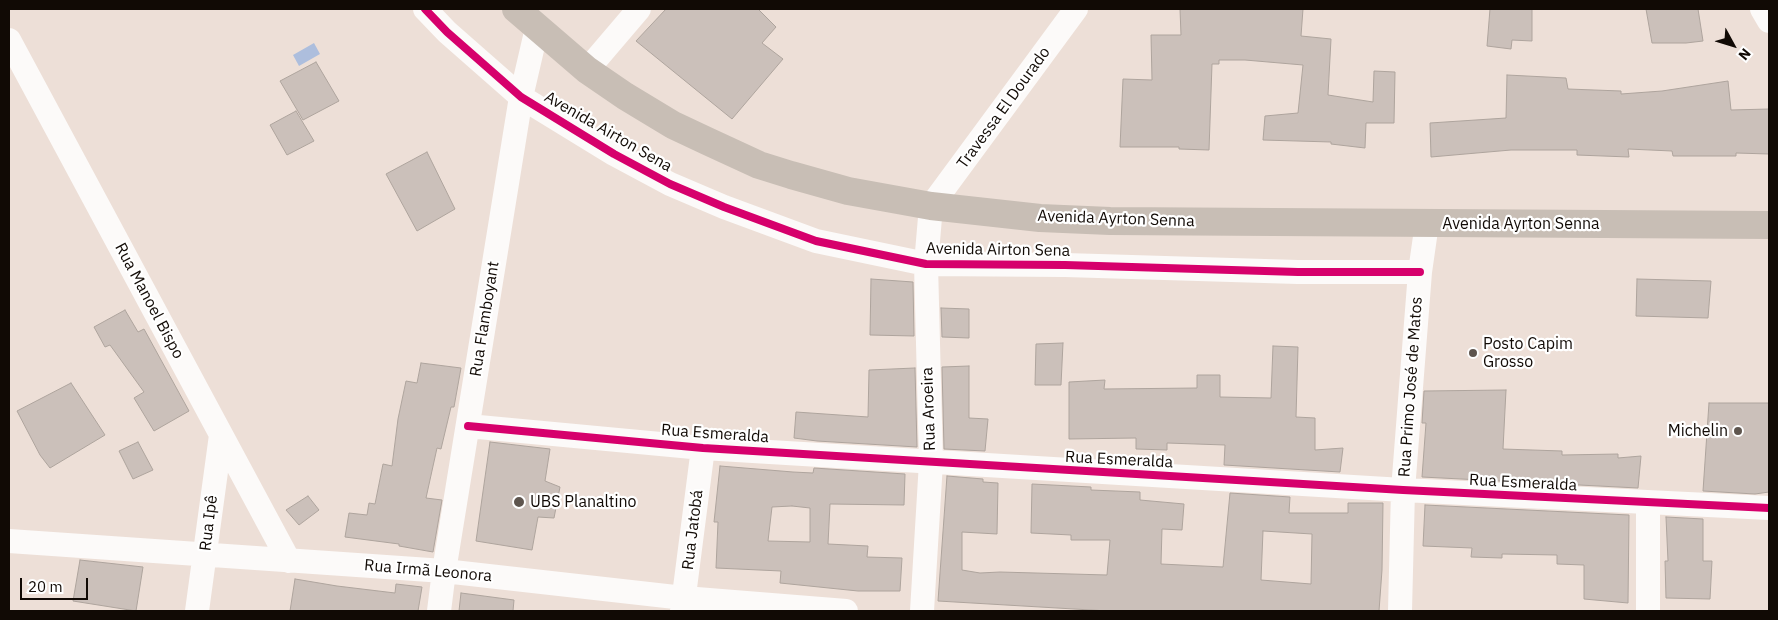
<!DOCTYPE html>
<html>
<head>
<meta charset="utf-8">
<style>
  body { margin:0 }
  #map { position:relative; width:1778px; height:620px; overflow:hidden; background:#eddfd7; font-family:"IBM Plex Sans",sans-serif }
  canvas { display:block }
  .frame { position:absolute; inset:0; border:10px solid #110a05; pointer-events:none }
  .north { position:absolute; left:1708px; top:20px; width:50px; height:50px; -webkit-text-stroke:4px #fff; paint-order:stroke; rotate:129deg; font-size:14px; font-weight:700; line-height:20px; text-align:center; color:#110a05 }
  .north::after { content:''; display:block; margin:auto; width:18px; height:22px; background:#110a05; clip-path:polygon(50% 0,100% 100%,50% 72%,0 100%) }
  .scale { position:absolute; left:20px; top:578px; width:68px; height:22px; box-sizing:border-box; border:2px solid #110a05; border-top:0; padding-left:6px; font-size:15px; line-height:18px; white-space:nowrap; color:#110a05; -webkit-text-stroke:4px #fff; paint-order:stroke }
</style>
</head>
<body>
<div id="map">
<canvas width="1778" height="620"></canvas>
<div class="frame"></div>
<div class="north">N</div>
<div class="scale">20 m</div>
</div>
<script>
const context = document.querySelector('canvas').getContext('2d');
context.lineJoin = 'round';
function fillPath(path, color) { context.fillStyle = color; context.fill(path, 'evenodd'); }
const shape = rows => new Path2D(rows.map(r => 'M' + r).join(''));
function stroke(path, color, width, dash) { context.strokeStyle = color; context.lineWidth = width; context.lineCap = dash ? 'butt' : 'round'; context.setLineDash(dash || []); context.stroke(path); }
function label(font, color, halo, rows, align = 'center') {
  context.font = font + ' "IBM Plex Sans",sans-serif'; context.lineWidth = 4.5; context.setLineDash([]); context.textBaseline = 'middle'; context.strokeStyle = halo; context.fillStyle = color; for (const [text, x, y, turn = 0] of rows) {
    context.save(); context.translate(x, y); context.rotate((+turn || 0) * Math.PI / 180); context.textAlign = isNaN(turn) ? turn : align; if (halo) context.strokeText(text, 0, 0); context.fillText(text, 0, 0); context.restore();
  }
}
fillPath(shape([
  [314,43,320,54,299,66,293,55]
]), '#adbedd');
const building = shape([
  [666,9,758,9,776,27,762,43,783,59,732,119,636,41,666,9],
  [1180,9,1303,9,1301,36,1331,39,1328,95,1373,102,1374,71,1395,72,1394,123,1366,123,1365,148,1331,144,1331,142,1263,140,1265,116,1298,113,1303,65,1245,60,1219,60,1219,64,1212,64,1209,150,1179,149,1179,147,1120,147,1123,79,1152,80,1151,35,1181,35,1180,9],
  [1490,9,1532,9,1532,41,1512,40,1511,49,1487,46,1490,9],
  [1646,9,1698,9,1703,41,1686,43,1652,43,1646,9],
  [316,62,339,101,303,120,280,81,316,62],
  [1507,75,1566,78,1568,89,1621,91,1621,94,1662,91,1728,81,1731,110,1769,109,1769,154,1736,153,1736,156,1673,156,1672,151,1628,149,1629,157,1577,155,1577,150,1511,150,1431,157,1430,123,1506,118,1507,75],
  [296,111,314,141,287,155,270,125,296,111],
  [427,152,455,209,417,231,386,174,427,152],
  [871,279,913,282,914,336,870,335,871,279],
  [1637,279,1711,281,1708,318,1636,316,1637,279],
  [941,308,969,309,969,338,942,337,941,308],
  [125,310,138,332,144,329,189,411,154,431,134,398,144,392,110,345,105,347,94,327,125,310],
  [1063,343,1061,385,1035,385,1036,344,1063,343],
  [1273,346,1298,347,1296,417,1315,418,1315,450,1343,448,1340,472,1224,465,1225,445,1167,443,1167,450,1136,449,1136,438,1069,439,1069,382,1105,380,1104,389,1197,388,1197,375,1220,375,1220,397,1271,398,1273,346],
  [421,363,461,368,454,407,451,407,441,449,437,448,426,498,442,500,433,552,399,546,399,544,345,537,349,513,367,515,369,503,375,504,383,464,392,466,398,419,406,381,417,383,421,363],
  [969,366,969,418,988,419,985,451,944,449,942,367,969,366],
  [915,368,917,447,817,441,794,438,796,412,868,417,869,370,915,368],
  [71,383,105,435,50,468,40,455,17,411,71,383],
  [1506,390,1503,449,1562,451,1562,455,1618,454,1618,458,1641,456,1638,488,1422,477,1426,423,1422,423,1424,391,1506,390],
  [1709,403,1769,403,1769,492,1755,494,1703,491,1709,403],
  [138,442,153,470,133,479,119,451,138,442],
  [490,442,550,449,545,481,560,487,554,518,538,517,532,550,476,541,490,442],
  [720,466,793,472,813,473,814,468,905,474,904,505,830,504,828,544,868,546,867,557,902,558,900,591,858,591,780,583,781,571,716,568,718,522,714,522,720,466],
  [792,506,810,508,810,542,768,541,772,507,792,506],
  [947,476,983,479,983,482,998,483,997,534,962,532,962,570,980,573,1000,572,1107,575,1110,540,1071,540,1071,535,1031,533,1032,484,1091,487,1091,490,1140,492,1140,500,1184,504,1182,530,1162,529,1161,564,1223,567,1230,493,1290,497,1289,513,1348,513,1348,503,1383,503,1382,570,1379,611,1108,611,938,601,947,476],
  [1263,531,1312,534,1311,584,1261,580,1263,531],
  [308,496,319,510,299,525,286,510,308,496],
  [1425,505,1629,515,1628,603,1584,599,1584,565,1557,564,1557,555,1502,554,1502,558,1471,557,1472,548,1423,546,1425,505],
  [1666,517,1703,519,1703,561,1712,561,1710,599,1666,598,1665,561,1668,561,1666,517],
  [80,560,143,567,136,611,73,601,80,560],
  [295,579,337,586,395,593,396,584,422,587,418,611,290,611,295,579],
  [461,593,514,600,513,611,459,611,461,593]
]);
fillPath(building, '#cbc0ba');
stroke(building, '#aea49d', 1);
stroke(shape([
  [425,9,447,32,521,97,614,154,670,184,724,207,816,241,926,264,1065,265,1298,272,1420,272],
  [1762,9,1769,21],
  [9,40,289,561],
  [587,70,639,9],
  [468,426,703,448,1403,490,1769,508],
  [9,541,444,571,684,598,846,611],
  [197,611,221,435],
  [439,611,444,571,521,97,537,28],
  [682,611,703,448],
  [922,611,931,462,926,264,931,206,1076,9],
  [1400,611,1403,490,1420,272,1427,223],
  [1648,611,1648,503]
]), '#fcfaf9', 24);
stroke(shape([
  [516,9,587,70,625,96,673,125,707,141,759,165,791,175,848,191,931,206,1040,218,1110,221,1769,225]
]), '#c8beb5', 28);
stroke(shape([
  [425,9,447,32,521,97,614,154,670,184,724,207,816,241,926,264,1065,265,1298,272,1420,272],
  [468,426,703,448,1403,490,1769,508]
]), '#d6006c', 8);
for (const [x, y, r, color] of [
  [1473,353,5,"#5e554e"],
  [1738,431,5,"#5e554e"],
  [519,502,6,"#5e554e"]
]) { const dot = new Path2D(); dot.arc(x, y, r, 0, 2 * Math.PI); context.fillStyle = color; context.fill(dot); stroke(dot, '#fff', 2); }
label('16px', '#110a05', '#fff', [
  ["Travessa El Dourado",1004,108,-54],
  ["Avenida Airton Sena",608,132,30],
  ["Avenida Ayrton Senna",1116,219,2],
  ["Avenida Ayrton Senna",1521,224],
  ["Avenida Airton Sena",998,250,1],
  ["Rua Manoel Bispo",149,301,62],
  ["Rua Flamboyant",485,319,-81],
  ["Rua Primo José de Matos",1411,387,-86],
  ["Rua Aroeira",929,409,-92],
  ["Rua Esmeralda",715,434,4],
  ["Rua Esmeralda",1119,460,3],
  ["Rua Esmeralda",1523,483,3],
  ["Rua Ipê",209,523,-83],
  ["Rua Jatobá",693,530,-83],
  ["Rua Irmã Leonora",428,571,5]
]);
label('16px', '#110a05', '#fff', [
  ["Posto Capim",1483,344],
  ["Grosso",1483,362],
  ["Michelin",1728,431,"right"],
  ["UBS Planaltino",530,502]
], 'left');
</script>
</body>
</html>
